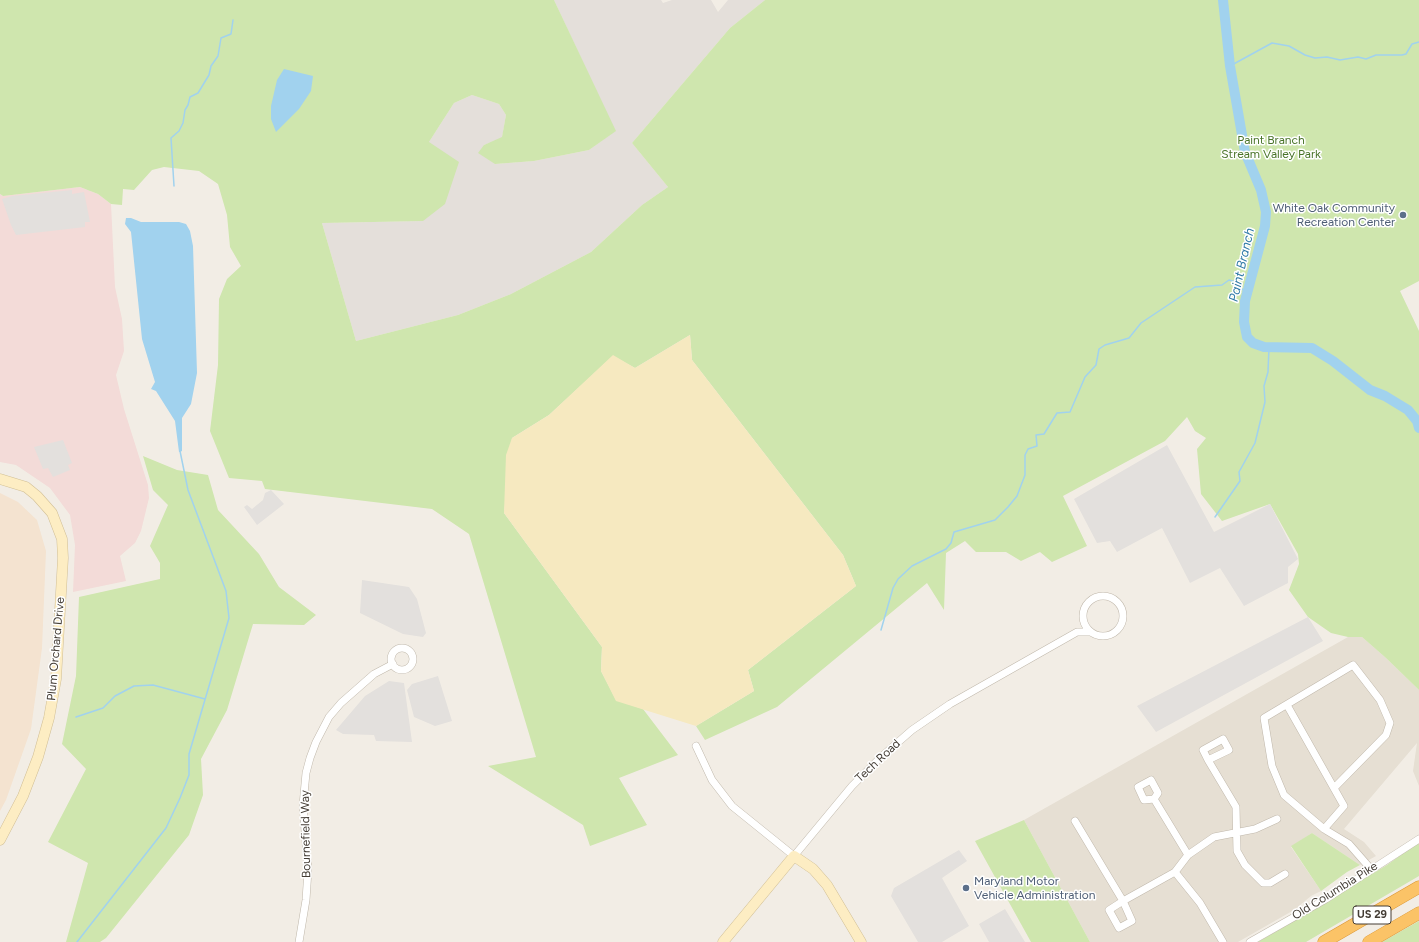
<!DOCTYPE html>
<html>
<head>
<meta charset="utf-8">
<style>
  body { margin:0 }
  canvas { display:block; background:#f2ede5 }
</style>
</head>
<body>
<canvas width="1419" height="942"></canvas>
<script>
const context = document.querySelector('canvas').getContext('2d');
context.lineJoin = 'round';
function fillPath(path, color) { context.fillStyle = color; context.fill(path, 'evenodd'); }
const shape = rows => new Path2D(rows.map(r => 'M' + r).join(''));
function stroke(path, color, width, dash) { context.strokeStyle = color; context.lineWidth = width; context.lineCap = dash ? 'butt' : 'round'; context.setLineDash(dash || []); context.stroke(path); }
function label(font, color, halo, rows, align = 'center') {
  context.font = font + ' Figtree,sans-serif'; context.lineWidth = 3; context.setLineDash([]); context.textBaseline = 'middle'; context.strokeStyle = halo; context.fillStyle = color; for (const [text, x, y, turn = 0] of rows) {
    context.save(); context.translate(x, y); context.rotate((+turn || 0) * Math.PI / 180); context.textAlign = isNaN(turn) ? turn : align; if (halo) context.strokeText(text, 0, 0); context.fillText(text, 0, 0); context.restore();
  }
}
fillPath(shape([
  [1348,637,1362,637,1386,658,1419,690,1419,786,1413,771,1417,743,1344,829,1364,842,1376,856,1360,865,1312,833,1291,847,1321,891,1311,896,1294,910,1238,942,1090,942,1024,820]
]), '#e6dfd3');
fillPath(shape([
  [0,493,18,502,37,520,46,551,42,648,31,729,6,800,0,811]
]), '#f4e3d0');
fillPath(shape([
  [554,0,661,0,663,3,672,0,711,0,718,12,728,0,765,0,730,28,632,143,668,187,642,205,591,252,511,294,458,315,356,341,322,223,423,221,429,142,454,103,472,95,499,104,506,115,502,138,484,145,495,164,534,161,589,150,615,131]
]), '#e4dfda');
fillPath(shape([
  [80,187,98,194,111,204,115,287,122,319,124,351,116,375,124,409,148,485,149,498,141,531,135,543,120,556,126,581,73,592,75,545,70,515,50,488,16,465,0,462,0,194,3,196]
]), '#f3dbd8');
fillPath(shape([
  [0,0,554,0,616,131,589,150,534,161,495,164,478,153,484,145,502,137,506,115,499,104,472,95,454,103,429,142,459,162,445,204,423,221,322,223,356,341,458,315,511,294,591,252,642,205,668,187,632,143,730,28,765,0,1419,0,1419,281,1400,291,1419,331,1419,690,1386,658,1362,637,1348,637,1331,633,1308,617,1289,590,1299,564,1298,554,1270,504,1222,521,1201,494,1197,449,1206,438,1195,431,1187,417,1165,441,1063,496,1087,546,1052,562,1040,552,1021,561,1006,552,976,552,965,541,946,553,944,610,927,583,777,707,705,740,696,726,754,691,748,670,856,586,843,555,692,360,690,335,635,368,613,356,549,415,512,438,504,513,602,647,601,671,616,700,643,709,678,755,619,778,647,825,590,846,583,825,488,766,536,757,469,534,432,509,265,489,262,481,229,478,210,431,218,365,219,299,227,279,241,266,230,247,227,215,218,184,199,171,164,167,152,170,134,190,123,189,122,205,111,204,98,194,80,187,3,196,0,194],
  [143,456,177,470,208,475,218,510,259,554,279,587,316,615,304,625,253,624,227,710,201,759,203,795,189,835,106,938,100,942,66,942,88,863,48,842,86,769,62,744,76,676,79,597,160,579,160,563,150,546,168,505,153,490],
  [1024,820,1090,942,1031,942,975,841],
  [1312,833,1360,865,1347,872,1321,891,1291,846],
  [1419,842,1419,876,1306,942,1258,942,1387,865],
  [1419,921,1419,942,1382,942]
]), '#cfe6ae');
fillPath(shape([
  [690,335,692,360,843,555,856,586,748,670,754,691,696,726,616,701,601,671,602,647,504,513,506,455,512,438,549,415,613,355,635,368]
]), '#f6e9c0');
fillPath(shape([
  [72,190,72,194,84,192,90,222,85,222,85,227,16,235,11,225,2,199,12,196],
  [63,440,72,463,68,465,70,470,53,477,48,468,43,469,34,447],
  [1167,445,1214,532,1270,504,1298,559,1288,567,1288,583,1244,606,1220,568,1190,583,1162,528,1117,552,1110,541,1097,543,1074,499],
  [271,490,284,504,257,525,244,507,247,505,252,509,263,500,265,493],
  [362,580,409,587,417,599,426,633,423,637,403,634,360,613],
  [1308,617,1323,641,1156,732,1137,706],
  [438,676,452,721,435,726,414,717,407,690,412,684],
  [389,681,404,683,412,742,376,741,374,735,343,734,336,730,365,696],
  [959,850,967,861,942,878,969,926,942,942,918,942,891,896,894,888],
  [1005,909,1025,942,989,942,979,924]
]), '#e3e0dd');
fillPath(shape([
  [284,69,313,76,311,91,299,109,276,132,271,119,271,106,277,80],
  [126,218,131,218,141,222,179,222,186,224,190,231,193,246,197,373,191,404,182,418,182,451,180,452,179,452,175,421,156,391,151,389,155,382,142,339,131,232,125,224]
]), '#a1d2ee');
stroke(shape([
  [1230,66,1272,43,1289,46,1305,55,1315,58,1327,57,1340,60,1358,57,1366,59,1376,55,1402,55,1406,54,1412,44,1419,42],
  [174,186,171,138,179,131,183,123,185,110,188,105,190,97,198,93,209,75,211,66,218,56,221,38,231,34,233,20],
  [1215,517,1240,481,1239,472,1255,443,1265,402,1264,386,1268,372,1269,347],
  [881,630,893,588,898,579,912,566,946,549,951,543,954,532,995,520,1008,507,1017,496,1025,475,1025,455,1028,449,1037,446,1036,435,1044,434,1057,413,1070,412,1085,377,1096,365,1099,349,1105,345,1129,338,1141,323,1195,287,1222,285,1229,280,1236,282,1238,287,1247,292],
  [76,717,103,708,115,696,134,686,153,685,205,699],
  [77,942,166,828,180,798,189,775,189,754,229,618,226,591,188,490,180,451]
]), '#a1d2ee', 1.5);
stroke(shape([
  [1223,0,1230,66,1245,152,1261,190,1266,212,1265,226,1245,301,1244,322,1247,337,1253,343,1264,347,1312,348,1333,361,1370,390,1385,396,1408,410,1417,421,1419,428]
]), '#a1d2ee', 10);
const street = shape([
  '1083 616a20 20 0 1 1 40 0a20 20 0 1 1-40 0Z',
  '391 659a11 11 0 1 1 22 0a11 11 0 1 1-22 0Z',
  [1287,705,1344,806,1324,829],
  [696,746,712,780,732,806,794,856,852,786,880,758,912,730,950,704,1077,632,1090,632],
  [1208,760,1229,750,1223,739,1203,750,1208,760,1236,807,1237,851,1245,865,1263,883,1270,883,1285,874],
  [1334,788,1386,735,1390,723,1380,700,1353,665,1264,718,1272,766,1284,795,1324,829,1349,844,1370,868],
  [1154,799,1158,793,1151,780,1138,787,1144,800,1154,799,1188,855],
  [1075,821,1123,901,1132,921,1119,928,1109,910,1123,901,1175,872,1188,855,1214,837,1255,829,1277,819],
  [1175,872,1200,903,1223,942],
  [299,942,306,900,308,870,303,805,306,773,310,758,316,742,329,717,341,703,374,674,393,664],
  [1250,942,1326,899,1419,839]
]);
const secondary = shape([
  [0,479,26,487,37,496,52,513,62,539,63,558,56,679,49,718,38,757,23,796,0,840],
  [794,856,813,869,827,885,861,942],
  [723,942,794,856]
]);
const highway = shape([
  [1324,942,1419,887],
  [1369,942,1419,913]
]);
stroke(street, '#c0b8ab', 8);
stroke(secondary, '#d1bf95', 11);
stroke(highway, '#da9737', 13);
stroke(street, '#fff', 7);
stroke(secondary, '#fdedc3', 10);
stroke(highway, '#fbc367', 12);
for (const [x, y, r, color] of [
  [1403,215,4,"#5c6f8a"],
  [966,888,4,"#5c6f8a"]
]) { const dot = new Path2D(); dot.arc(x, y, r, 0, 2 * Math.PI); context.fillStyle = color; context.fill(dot); stroke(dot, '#fff', 1.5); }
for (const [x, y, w] of [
  [1372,915,38]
]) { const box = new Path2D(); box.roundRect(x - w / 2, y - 9, w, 18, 3); context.fillStyle = '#fff'; context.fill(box); stroke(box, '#443d35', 1); }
label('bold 11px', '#443d35', null, [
  ["US 29",1372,915]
]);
label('12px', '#497429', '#fff', [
  ["Paint Branch",1271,140],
  ["Stream Valley Park",1271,154]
]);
label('12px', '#4e5e75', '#fff', [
  ["White Oak Community",1395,208],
  ["Recreation Center",1395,222],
  ["Maryland Motor",974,881,"left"],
  ["Vehicle Administration",974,895,"left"]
], 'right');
label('12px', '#443d35', '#fff', [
  ["Plum Orchard Drive",56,649,-85],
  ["Tech Road",878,761,-43],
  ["Bournefield Way",306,834,-91],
  ["Old Columbia Pike",1335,891,-32]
]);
label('italic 13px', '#2e79a6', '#fff', [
  ["Paint Branch",1242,265,-77]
]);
</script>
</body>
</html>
